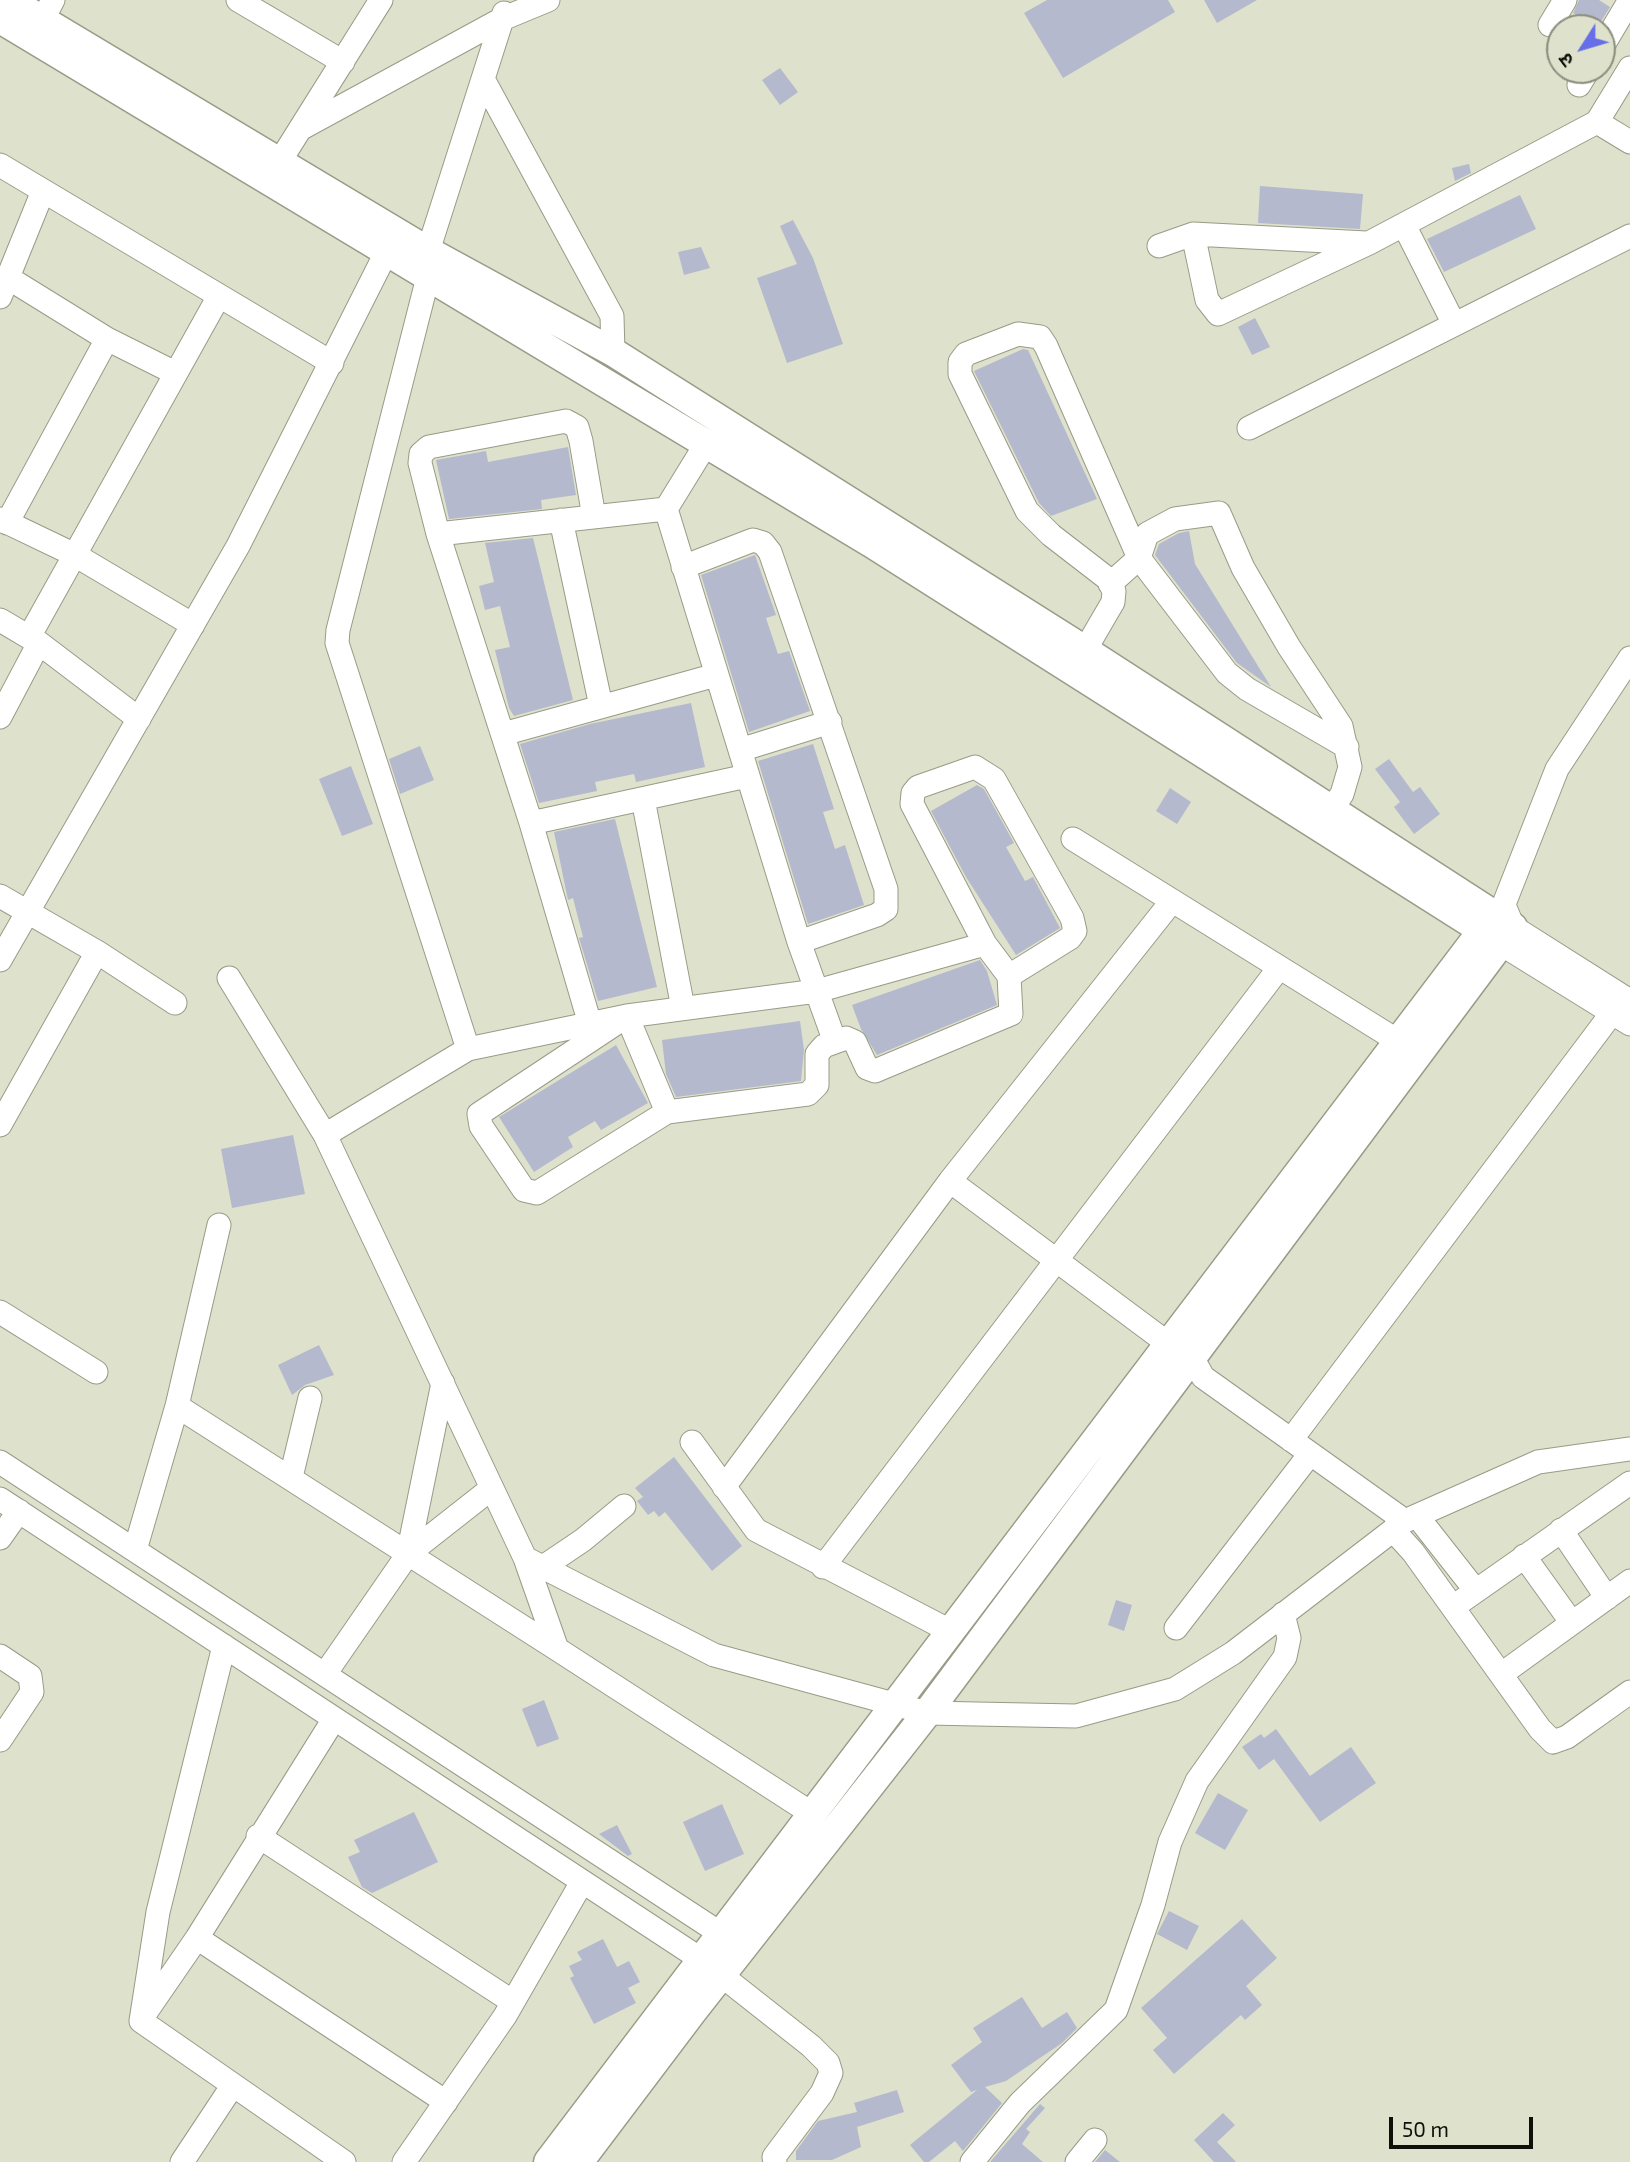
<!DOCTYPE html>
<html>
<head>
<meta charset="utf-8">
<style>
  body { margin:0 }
  #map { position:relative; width:1630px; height:2162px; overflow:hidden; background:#dee1cb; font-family:"Exo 2","Noto Sans Devanagari",sans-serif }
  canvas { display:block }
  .north { position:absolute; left:1546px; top:14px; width:70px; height:70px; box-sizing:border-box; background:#dee1cb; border:2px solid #8b8d7d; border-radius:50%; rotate:233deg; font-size:19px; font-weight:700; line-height:28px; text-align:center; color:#0f1009 }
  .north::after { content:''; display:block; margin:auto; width:24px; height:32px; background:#666fe8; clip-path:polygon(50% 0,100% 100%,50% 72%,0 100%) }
  .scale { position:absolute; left:1389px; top:2117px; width:144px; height:32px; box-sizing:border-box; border:4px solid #0f1009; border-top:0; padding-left:9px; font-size:21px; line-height:24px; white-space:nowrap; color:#0f1009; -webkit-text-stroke:5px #dee1cb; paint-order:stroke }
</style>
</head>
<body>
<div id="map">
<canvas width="1630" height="2162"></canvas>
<div class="north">उ</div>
<div class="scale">50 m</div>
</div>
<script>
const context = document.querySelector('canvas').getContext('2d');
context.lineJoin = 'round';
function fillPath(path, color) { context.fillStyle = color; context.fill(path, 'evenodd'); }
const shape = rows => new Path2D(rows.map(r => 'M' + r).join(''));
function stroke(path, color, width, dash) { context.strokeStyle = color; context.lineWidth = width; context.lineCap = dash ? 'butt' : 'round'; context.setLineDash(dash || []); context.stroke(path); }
fillPath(shape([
  [1047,0,1168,0,1175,12,1063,78,1024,13],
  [1204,0,1257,0,1217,23],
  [1579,0,1599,0,1610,7,1597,28,1573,13],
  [780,68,798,92,780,105,762,80],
  [1469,164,1471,173,1455,181,1452,168],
  [1260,186,1363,194,1360,229,1258,223],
  [1520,195,1536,229,1444,272,1427,239],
  [793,220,813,258,843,344,787,363,757,278,797,264,780,226],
  [701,247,710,268,684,275,678,252],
  [1255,318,1270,347,1252,355,1238,327],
  [1023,349,1028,350,1097,499,1051,516,1039,503,974,371],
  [568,447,576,495,541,500,542,509,449,519,436,460,486,451,488,462],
  [1189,531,1195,564,1271,687,1237,663,1155,555,1159,544,1179,533],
  [533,538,573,700,514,716,509,708,495,650,510,647,500,606,485,610,479,586,494,582,485,543],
  [755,555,776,615,766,618,778,654,789,651,810,711,749,732,701,575],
  [691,703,705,767,636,782,634,774,595,782,597,791,539,803,520,744,590,724],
  [813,744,834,809,823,812,835,849,845,845,864,905,808,924,758,761],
  [420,746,434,780,400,794,389,759],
  [1389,759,1413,792,1420,787,1440,814,1414,834,1394,807,1400,802,1375,769],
  [351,766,373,824,342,836,319,779],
  [977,785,984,789,1014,843,1006,847,1025,881,1033,877,1060,928,1016,955,966,877,931,811],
  [1170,788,1191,802,1177,824,1156,811],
  [615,819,657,987,598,1001,579,938,583,937,573,898,568,900,554,832],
  [980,960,987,971,997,1005,877,1055,861,1029,852,1005],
  [800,1021,804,1050,801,1081,676,1097,666,1074,662,1040],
  [616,1045,648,1103,601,1130,595,1121,568,1137,573,1147,534,1172,499,1117],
  [293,1135,305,1194,232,1208,221,1149],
  [319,1345,334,1375,305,1385,292,1395,278,1365],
  [674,1457,742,1546,712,1571,665,1512,659,1517,654,1511,648,1515,637,1501,643,1497,635,1488],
  [1116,1600,1132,1605,1124,1631,1108,1625],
  [544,1700,559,1739,537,1747,522,1709],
  [1276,1729,1310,1776,1351,1747,1376,1783,1320,1822,1274,1759,1259,1770,1242,1747,1261,1734,1264,1738],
  [1218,1793,1248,1810,1225,1850,1195,1833],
  [722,1804,744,1854,705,1871,683,1822],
  [414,1812,438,1862,372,1893,362,1887,348,1857,360,1852,354,1840],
  [617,1825,632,1854,628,1856,599,1834],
  [1169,1911,1199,1926,1187,1950,1157,1934],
  [1242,1919,1277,1958,1246,1986,1262,2005,1245,2020,1241,2015,1174,2074,1153,2050,1167,2038,1141,2008],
  [603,1939,617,1967,629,1961,640,1982,628,1988,636,2003,594,2024,570,1978,574,1976,569,1966,582,1960,577,1952],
  [1022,1997,1042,2028,1067,2012,1077,2028,1062,2043,1006,2081,985,2087,1002,2103,963,2151,955,2141,929,2162,924,2162,910,2145,977,2090,971,2092,951,2065,982,2042,973,2028],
  [897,2090,904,2112,857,2127,861,2147,832,2160,796,2160,796,2151,818,2121,857,2112,854,2103],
  [1040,2104,1045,2108,1026,2129,1030,2132,1022,2144,1043,2162,990,2162],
  [1223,2113,1235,2125,1217,2142,1236,2162,1214,2162,1194,2140],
  [1105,2150,1120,2162,1095,2162]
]), '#b5b9cd');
const minor = shape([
  [238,0,343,62],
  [42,21,53,0],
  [1550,25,1565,0],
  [1602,47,1630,0],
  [483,79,612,316,613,352],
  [1579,85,1588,70],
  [1597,122,1630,68],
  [302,128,502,19,548,0],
  [280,161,381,0],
  [0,165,332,363],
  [1404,225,1454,324],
  [1193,234,1207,300,1218,314,1369,243,1597,122,1630,142],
  [1159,246,1193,234,1366,243],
  [428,251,504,13],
  [428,277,338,630,337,643,468,1049],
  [10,279,107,339,175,373],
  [0,297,43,191],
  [1249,428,1630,236],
  [666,509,799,942,835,1042,824,1046,817,1054,817,1085,808,1094,667,1112],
  [0,519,75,555,193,625],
  [561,520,601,706],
  [7,523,107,339],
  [438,534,666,509,706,444],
  [683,567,753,540,763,543,770,552,886,889,886,909,877,915,799,942],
  [1110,584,1139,558,1147,534,1175,519,1219,513,1243,568,1289,647,1341,726,1350,767,1342,794,1332,809],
  [0,620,39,643,139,719],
  [29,637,219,296],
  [1085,650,1113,602,1114,591,1108,579,1051,535,1027,511,960,374,960,362,966,354,1018,334,1040,337,1046,346,1139,558,1227,673,1247,689,1347,747],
  [0,717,39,643],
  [503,734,716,675],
  [740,750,830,722],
  [643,799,683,1008],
  [531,823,747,776],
  [1073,839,1398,1041],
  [0,896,97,952,175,1003],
  [1506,910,1513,927,1630,1001],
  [1494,915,1504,904,1557,769,1630,658],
  [1501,944,1630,1024],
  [0,960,238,546,394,237],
  [229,978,325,1135,525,1558,557,1649,814,1815],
  [627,1016,667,1112,537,1193,524,1190,481,1126,479,1114,627,1016],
  [590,1024,531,823,438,534,420,463,421,454,429,447,566,421,577,427,581,441,594,517],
  [835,1042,846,1038,855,1042,867,1068,875,1071,1011,1014,1009,976,985,944,912,804,913,793,918,787,975,767,994,779,1072,918,1075,931,1070,938,1009,976],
  [0,1125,97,952],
  [325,1135,468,1049,627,1016,817,991,985,944],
  [950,1181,1170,1345,1192,1357,1203,1377,1405,1521],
  [0,1312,96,1372],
  [177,1406,557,1649],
  [1291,1440,1612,1013],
  [692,1442,756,1530,952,1632],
  [0,1462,735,1943],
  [291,1477,310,1398],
  [724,1487,950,1181,1172,901],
  [0,1499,702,1960,811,2046,828,2063,831,2073,822,2093,774,2157,775,2162],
  [1417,1516,1476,1591],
  [1393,1530,1413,1552,1540,1729,1553,1742,1567,1737,1630,1692],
  [1561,1530,1607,1598],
  [0,1538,19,1511],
  [135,1550,177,1406,219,1225],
  [408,1554,492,1488],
  [1524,1556,1572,1623],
  [525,1558,714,1655,927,1713,1076,1716,1175,1689,1233,1653,1405,1521,1538,1462,1630,1449],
  [543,1567,583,1540,624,1506],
  [823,1567,1279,968],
  [1453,1607,1630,1483],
  [1176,1628,1310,1454],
  [0,1656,30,1676,32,1692,0,1740],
  [1503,1673,1630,1581],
  [325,1674,408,1554,443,1383],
  [258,1836,513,2002],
  [197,1938,446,2102],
  [144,2015,197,1938,334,1719],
  [141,2021,158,1912,224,1646],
  [141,2021,344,2162],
  [182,2162,233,2085],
  [404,2162,505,2016,582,1882],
  [972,2162,1020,2103,1116,2010,1153,1905,1170,1842,1197,1781,1285,1657,1289,1638,1283,1614],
  [1077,2162,1095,2140]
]);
const tertiary = shape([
  [9,0,428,251,613,352,1077,645,1513,927,927,1713,693,2011,579,2162],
  [0,19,871,543,1485,932],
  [548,2162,1494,915]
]);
stroke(minor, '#989b86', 25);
stroke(tertiary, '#989b86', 31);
stroke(minor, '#fff', 23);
stroke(tertiary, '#fff', 28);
</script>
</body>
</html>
